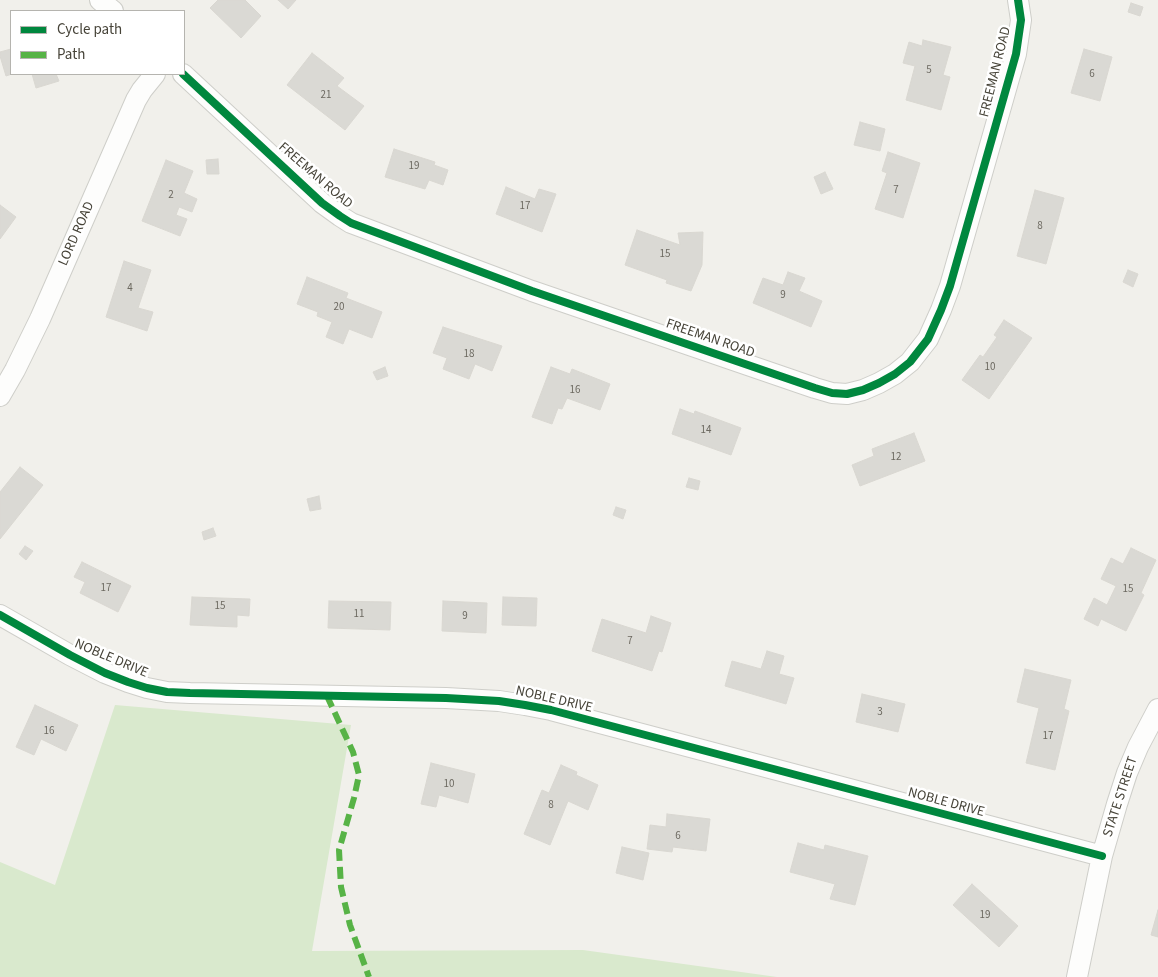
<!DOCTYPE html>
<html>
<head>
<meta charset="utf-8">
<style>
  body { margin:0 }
  #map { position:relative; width:1158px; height:977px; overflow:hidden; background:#f1f0eb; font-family:"Source Sans 3",sans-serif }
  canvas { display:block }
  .legend { position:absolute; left:10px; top:10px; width:175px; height:65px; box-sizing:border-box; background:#fff; border:1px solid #b5b4af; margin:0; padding:6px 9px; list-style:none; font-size:15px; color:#464338 }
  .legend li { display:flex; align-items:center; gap:10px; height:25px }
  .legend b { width:25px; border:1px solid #b5b4af }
</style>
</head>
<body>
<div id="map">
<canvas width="1158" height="977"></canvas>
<ul class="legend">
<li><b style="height:6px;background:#00873e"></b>Cycle path</li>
<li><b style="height:6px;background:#57b346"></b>Path</li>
</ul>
</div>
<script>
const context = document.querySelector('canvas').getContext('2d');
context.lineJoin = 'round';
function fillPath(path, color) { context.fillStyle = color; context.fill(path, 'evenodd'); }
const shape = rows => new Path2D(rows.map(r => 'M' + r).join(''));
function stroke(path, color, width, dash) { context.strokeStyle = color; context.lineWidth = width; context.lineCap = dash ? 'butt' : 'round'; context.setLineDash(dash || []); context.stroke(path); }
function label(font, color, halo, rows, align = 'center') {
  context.font = font + ' "Source Sans 3",sans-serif'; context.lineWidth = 5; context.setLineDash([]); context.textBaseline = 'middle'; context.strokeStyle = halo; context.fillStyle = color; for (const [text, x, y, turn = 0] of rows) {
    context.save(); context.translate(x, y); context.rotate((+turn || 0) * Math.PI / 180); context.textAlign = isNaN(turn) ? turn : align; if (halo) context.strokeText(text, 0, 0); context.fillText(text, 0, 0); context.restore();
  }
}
fillPath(shape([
  [115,705,351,725,312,951,583,950,777,977,0,977,0,862,55,885]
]), '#d9e9cd');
const building = shape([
  [218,0,245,0,261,16,241,38,210,8,218,0],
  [278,0,296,0,288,9,278,0],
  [1131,3,1143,7,1140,16,1128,12,1131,3],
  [923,40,951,47,943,75,950,77,941,110,906,100,915,66,903,63,909,42,922,46,923,40],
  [11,49,11,74,12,74,6,76,0,56,0,52,11,49],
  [1084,49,1112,57,1100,101,1071,93,1084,49],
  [312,53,344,78,337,86,364,106,345,130,287,85,312,53],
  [32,74,56,74,59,81,36,88,32,74],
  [860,122,885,129,880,151,854,145,860,122],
  [394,149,435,162,434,165,448,170,443,185,429,180,425,189,385,177,394,149],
  [888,152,920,163,903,218,875,209,887,173,882,171,888,152],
  [218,159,219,174,207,174,206,160,218,159],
  [166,160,193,171,184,193,197,199,192,212,179,207,176,215,187,219,180,236,142,221,166,160],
  [825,172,833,189,821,194,814,177,825,172],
  [506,187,535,199,539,189,556,194,542,232,496,214,506,187],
  [1035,190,1064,198,1046,264,1017,256,1035,190],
  [0,205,16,217,0,239,0,205],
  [637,230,680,245,678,233,703,232,702,265,691,291,666,283,667,280,625,265,637,230],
  [124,261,151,270,138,308,153,312,147,331,106,317,124,261],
  [1128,270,1138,274,1133,287,1123,282,1128,270],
  [788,272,805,278,799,291,822,301,811,327,753,303,763,278,783,285,788,272],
  [307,277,348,293,346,298,382,312,372,338,349,329,343,344,326,337,332,322,317,316,318,312,297,304,307,277],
  [1004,320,1032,338,989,399,962,380,980,355,983,357,997,337,994,335,1004,320],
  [443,327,502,346,492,371,475,364,469,379,443,369,447,358,433,353,443,327],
  [385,367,388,376,377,380,373,372,385,367],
  [551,367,570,374,572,369,610,384,600,410,567,398,562,409,558,408,552,424,532,417,551,367],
  [680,409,694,414,695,411,741,428,731,455,672,434,680,409],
  [914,433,925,461,860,486,852,465,874,456,872,449,914,433],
  [20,467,43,485,0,539,0,492,20,467],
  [689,478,700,481,698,490,686,487,689,478],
  [319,496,321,509,310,511,307,499,319,496],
  [616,507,626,510,623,519,613,515,616,507],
  [213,528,216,536,204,540,202,532,213,528],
  [25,546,33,551,26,560,19,554,25,546],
  [1131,548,1156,560,1141,593,1144,595,1126,631,1101,619,1098,626,1084,619,1094,598,1107,605,1116,586,1101,579,1111,558,1123,564,1131,548],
  [82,562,131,586,118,612,80,593,85,582,74,577,82,562],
  [192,597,250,599,249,616,237,615,237,627,190,625,192,597],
  [503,597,537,598,536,626,502,625,503,597],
  [329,601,391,602,390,630,328,628,329,601],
  [443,601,487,603,486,633,442,631,443,601],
  [651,616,671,623,662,652,659,651,652,671,592,651,602,619,646,633,651,616],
  [767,651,784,656,779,674,794,678,786,704,725,686,732,661,761,669,767,651],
  [1025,669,1071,680,1064,709,1069,711,1055,770,1026,763,1039,708,1017,702,1025,669],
  [862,694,905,704,898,732,856,722,862,694],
  [35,705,78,725,66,751,41,739,34,755,16,747,35,705],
  [431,763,475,774,468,803,439,795,436,807,421,804,431,763],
  [561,765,577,772,576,775,598,785,588,810,568,801,550,845,524,834,542,790,549,793,561,765],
  [667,814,710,819,706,851,673,847,672,852,647,849,650,825,666,827,667,814],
  [798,843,824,850,825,845,868,856,855,905,830,899,835,884,790,872,798,843],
  [622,847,649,853,643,880,616,873,622,847],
  [972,884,1018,926,999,947,953,905,972,884],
  [1158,910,1158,937,1151,935,1158,910]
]);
fillPath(building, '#dad9d4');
stroke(building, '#d9d7d1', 1);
const street = shape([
  [100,0,113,11],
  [183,74,322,203,340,216,351,223,532,291,815,388,832,393,847,394,863,390,879,383,895,374,910,362,928,339,941,310,950,286,1016,54,1021,20,1018,0],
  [0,396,15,370,40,319,136,100,142,90,155,74],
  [0,615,70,655,105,673,128,682,147,688,167,692,190,693,446,698,499,701,525,705,551,710,1102,856],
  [1077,977,1102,856,1117,804,1127,773,1138,747,1158,709]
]);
stroke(street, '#cecec9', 22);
stroke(street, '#fdfdfc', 20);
stroke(shape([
  [327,696,353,752,359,775,354,798,339,850,341,887,350,925,369,977]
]), '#57b346', 6, [12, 6]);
stroke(shape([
  [183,74,322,203,340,216,351,223,532,291,815,388,832,393,847,394,863,390,879,383,895,374,910,362,928,339,941,310,950,286,1016,54,1021,20,1018,0],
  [0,615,70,655,105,673,128,682,147,688,167,692,190,693,446,698,499,701,525,705,551,710,1102,856]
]), '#00873e', 8);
label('11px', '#6c6960', null, [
  ["5",929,71],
  ["6",1092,75],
  ["21",326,96],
  ["19",414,167],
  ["7",896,191],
  ["2",171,196],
  ["17",525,207],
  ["8",1040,227],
  ["15",665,255],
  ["4",130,289],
  ["9",783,296],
  ["20",339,308],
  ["18",469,355],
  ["10",990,368],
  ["16",575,391],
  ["14",706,431],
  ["12",896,458],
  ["17",106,589],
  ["15",1128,590],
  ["15",220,607],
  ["11",359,615],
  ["9",465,617],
  ["7",630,642],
  ["3",880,713],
  ["16",49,732],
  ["17",1048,737],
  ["10",449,785],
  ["8",551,806],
  ["6",678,837],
  ["19",985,916]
]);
label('14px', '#464338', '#fff', [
  ["FREEMAN ROAD",996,72,-76],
  ["FREEMAN ROAD",315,176,41],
  ["LORD ROAD",77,234,-66],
  ["FREEMAN ROAD",710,339,19],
  ["NOBLE DRIVE",111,659,23],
  ["NOBLE DRIVE",554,700,13],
  ["STATE STREET",1121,797,-72],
  ["NOBLE DRIVE",946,803,15]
]);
</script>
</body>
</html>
